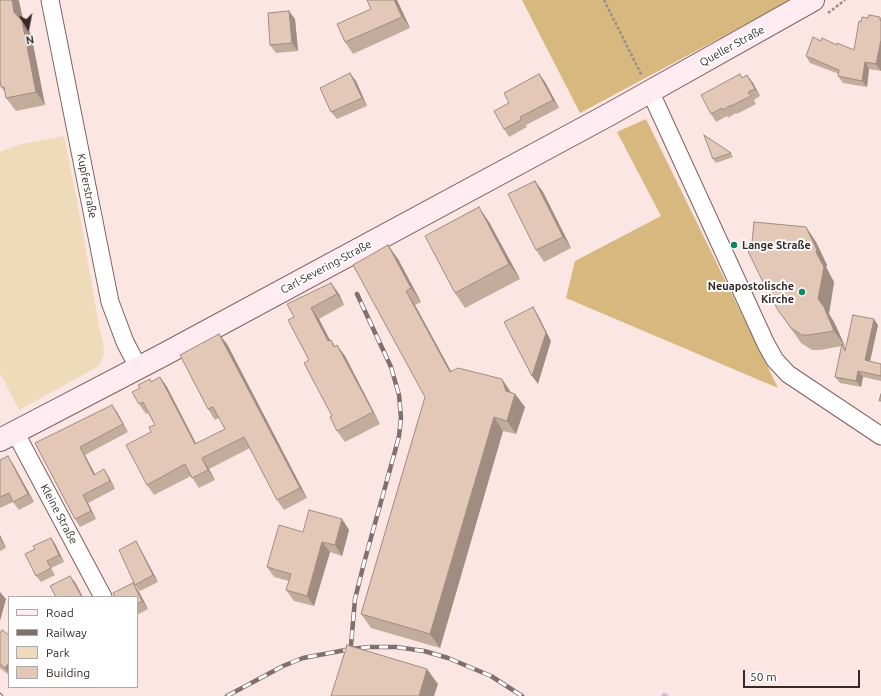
<!DOCTYPE html>
<html>
<head>
<meta charset="utf-8">
<style>
  body { margin:0 }
  #map { position:relative; width:881px; height:696px; overflow:hidden; background:#fbe6e3; font-family:Ubuntu,sans-serif }
  canvas { display:block }
  .legend { position:absolute; left:8px; top:596px; width:130px; height:92px; box-sizing:border-box; background:#fff; border:1px solid #aea9a9; margin:0; padding:5px 7px; list-style:none; font-size:12px; color:#352827 }
  .legend li { display:flex; align-items:center; gap:8px; height:20px }
  .legend b { width:20px; border:1px solid #aea9a9 }
  .north { position:absolute; left:8px; top:8px; width:40px; height:40px; -webkit-text-stroke:3px #fff; paint-order:stroke; rotate:170deg; font-size:11px; font-weight:700; line-height:16px; text-align:center; color:#352827 }
  .north::after { content:''; display:block; margin:auto; width:14px; height:18px; background:#352827; clip-path:polygon(50% 0,100% 100%,50% 72%,0 100%) }
  .scale { position:absolute; left:743px; top:670px; width:117px; height:18px; box-sizing:border-box; border:2px solid #352827; border-top:0; padding-left:5px; font-size:12px; line-height:14px; white-space:nowrap; color:#352827; -webkit-text-stroke:3px #fff; paint-order:stroke }
</style>
</head>
<body>
<div id="map">
<canvas width="881" height="696"></canvas>
<ul class="legend">
<li><b style="height:5px;background:#feecf2"></b>Road</li>
<li><b style="height:5px;background:#7f6f6d"></b>Railway</li>
<li><b style="height:11px;background:#efdbb9"></b>Park</li>
<li><b style="height:11px;background:#e4c8b7"></b>Building</li>
</ul>
<div class="north">N</div>
<div class="scale">50 m</div>
</div>
<script>
const context = document.querySelector('canvas').getContext('2d');
context.lineJoin = 'round';
function fillPath(path, color) { context.fillStyle = color; context.fill(path, 'evenodd'); }
const shape = rows => new Path2D(rows.map(r => 'M' + r).join(''));
function stroke(path, color, width, dash) { context.strokeStyle = color; context.lineWidth = width; context.lineCap = dash ? 'butt' : 'round'; context.setLineDash(dash || []); context.stroke(path); }
function label(font, color, halo, rows, align = 'center') {
  context.font = font + ' Ubuntu,sans-serif'; context.lineWidth = 4; context.setLineDash([]); context.textBaseline = 'middle'; context.strokeStyle = halo; context.fillStyle = color; for (const [text, x, y, turn = 0] of rows) {
    context.save(); context.translate(x, y); context.rotate((+turn || 0) * Math.PI / 180); context.textAlign = isNaN(turn) ? turn : align; if (halo) context.strokeText(text, 0, 0); context.fillText(text, 0, 0); context.restore();
  }
}
fillPath(shape([
  [64,136,81,221,99,326,103,342,104,354,99,366,19,410,0,373,0,152,21,144]
]), '#efdbb9');
fillPath(shape([
  [522,0,791,0,580,113],
  [646,119,778,388,566,298,575,261,661,216,617,132]
]), '#d7b87e');
stroke(shape([
  [664,695,666,696]
]), '#e0afdd', 4.5);
const street = shape([
  [50,0,110,302,125,342,138,367],
  [650,91,766,344,775,360,788,374,881,436],
  [15,432,103,597]
]);
const secondary = shape([
  [0,440,163,355,610,114,813,0]
]);
stroke(street, '#7e615d', 19);
stroke(secondary, '#7e615d', 24);
stroke(shape([
  [604,0,642,76],
  [828,13,845,0]
]), '#9d8c8a', 2.5, [3, 2]);
stroke(street, '#fff', 17);
stroke(secondary, '#feecf2', 22);
const rail = shape([
  [350,657,355,599,364,563,394,455,399,436,401,418,399,395,391,367,357,294],
  [0,695,1,696],
  [227,696,283,666,303,658,351,649,369,647,396,647,424,651,448,658,491,676,522,696]
]);
stroke(rail, '#7f6f6d', 4.5);
stroke(rail, '#fff', 3, [9]);
fillPath(shape([
  [0,0,18,0,19,1,24,24,31,34,45,105,16,111,6,98,5,92,1,87],
  [397,0,410,28,353,54,345,42],
  [868,18,881,18,881,71,869,69,867,87,843,83,838,76,839,74,810,63,806,56,821,41,854,50,861,22],
  [295,19,298,51,276,53,270,45],
  [539,74,545,82,559,108,526,125,527,127,509,137,504,129,509,103],
  [740,74,742,78,747,75,753,83,760,96,754,100,756,104,737,114,736,113,728,118,727,116,716,122,711,114],
  [356,81,367,106,337,119,331,112],
  [731,153,733,157,716,163,713,159],
  [535,181,543,192,571,248,544,262,536,250],
  [489,222,520,279,465,308,455,293],
  [806,227,816,242,827,265,826,267,834,282,829,314,834,322,845,346,844,346,846,349,878,325,870,361,881,364,881,381,863,377,861,387,840,383,835,377,842,346,820,350,812,350,801,343,778,310],
  [388,245,398,259,421,302,415,305,451,371,502,379,511,392,515,394,525,407,516,434,503,431,440,648,371,628,361,614,425,397],
  [331,283,339,294,344,305,319,319,330,340,331,340,335,346,345,356,380,424,345,442,337,431,332,416,309,360,294,317],
  [219,334,227,344,307,498,284,510,277,500,250,448,209,469,215,480,199,488,191,476,154,495,147,485,151,432,155,425,148,413,146,414,139,404,151,382,160,377,167,387,196,444,225,429,219,418,215,420,208,409],
  [112,405,117,412,128,432,85,455,95,474,109,477,115,489,88,503,96,519,80,527,75,519,35,443],
  [0,460,13,464,34,502,19,510,13,502,0,508],
  [342,519,349,530,342,556,330,552,314,606,294,601,286,590,289,581,274,577,267,567,303,532],
  [0,535,6,548,0,551],
  [51,538,55,544,64,562,51,568,55,575,41,582,36,576,35,549],
  [136,541,140,548,158,582,140,591,135,585],
  [138,590,148,609,137,615,137,597],
  [0,633,9,635,9,675,0,668]
]), '#c4ac9d');
fillPath(shape([
  [12,0,18,0,19,1,24,24,31,34,45,105,36,92,14,12],
  [394,0,397,0,410,28,402,17],
  [289,11,295,19,298,51,292,43],
  [881,40,881,71,876,64],
  [865,62,869,69,867,87,862,81],
  [350,73,356,81,367,106,362,98],
  [539,74,545,82,559,108,553,100],
  [747,75,753,83,760,96,755,89],
  [535,181,543,192,571,248,563,237],
  [479,207,489,222,520,279,509,264],
  [806,227,816,242,827,265,826,267,834,282,829,314,834,322,845,346,834,331,818,299,816,252],
  [388,245,398,259,421,302,411,288],
  [331,283,339,294,344,305,337,294],
  [406,291,415,305,459,386,450,372],
  [533,307,538,315,551,341,538,384,532,376],
  [311,308,319,319,336,352,328,341],
  [874,319,878,325,869,366,865,360],
  [219,334,227,344,307,498,300,488],
  [337,345,345,356,380,424,373,412],
  [858,371,863,377,861,387,856,381],
  [160,377,167,387,202,455,195,444],
  [502,379,511,393,515,394,525,407,516,434,507,421,506,391],
  [112,405,117,412,128,432,123,424],
  [494,417,503,431,440,648,430,634],
  [80,447,85,455,99,482,94,475],
  [8,456,13,464,34,502,28,494],
  [202,458,209,469,215,480,208,470],
  [104,469,109,477,115,489,110,481],
  [83,495,88,503,96,519,91,511],
  [342,519,349,530,342,556,335,545],
  [0,535,6,548,1,540,0,538],
  [51,538,55,544,64,562,59,555],
  [136,541,140,548,158,582,153,575],
  [322,542,330,552,314,606,307,596],
  [70,576,75,582,83,597,82,597],
  [133,583,138,590,148,609,142,601],
  [0,592,6,599,0,621],
  [9,663,9,674,5,668],
  [427,669,438,684,434,696,419,696]
]), '#a08c80');
const building = shape([
  [0,0,12,0,14,12,22,21,36,92,6,98,4,87,1,87,0,80,0,0],
  [367,0,394,0,402,17,345,42,337,24,371,9,367,0],
  [289,11,292,43,270,45,268,13,289,11],
  [869,15,880,17,880,20,881,21,881,40,876,64,865,62,862,81,838,76,839,70,806,56,813,37,821,41,822,38,837,45,837,43,854,50,859,21,861,22,862,17,868,18,869,15],
  [350,73,362,98,331,112,320,88,350,73],
  [539,74,553,100,520,117,521,120,504,129,494,111,509,103,504,93,539,74],
  [740,74,742,78,747,75,755,89,748,92,751,96,731,106,731,105,723,110,722,108,711,114,701,95,740,74],
  [704,135,731,153,713,159,704,135],
  [535,181,563,237,536,250,508,194,535,181],
  [479,207,509,264,455,293,425,236,479,207],
  [754,222,806,227,817,250,816,252,824,267,818,299,824,307,834,331,809,335,802,335,791,328,778,310,762,280,747,249,746,245,752,242,754,222],
  [388,245,411,288,406,291,450,372,458,368,502,379,506,391,515,394,507,421,494,417,430,634,361,614,425,397,353,265,388,245],
  [331,283,337,294,311,308,328,341,331,340,334,347,337,345,373,412,337,431,330,417,332,416,304,363,309,360,288,320,294,317,287,304,331,283],
  [533,307,546,333,532,376,504,322,533,307],
  [853,315,874,319,865,360,881,364,881,376,858,371,856,381,835,377,842,344,845,351,853,315],
  [219,334,300,488,277,500,244,437,202,458,208,470,192,478,185,464,147,485,126,445,151,432,149,427,155,425,143,402,139,404,132,392,140,388,138,385,150,379,151,382,160,377,195,444,225,429,213,407,208,409,180,355,219,334],
  [881,394,881,401,879,401,881,394],
  [112,405,123,424,80,447,94,475,104,469,110,481,83,495,91,511,75,519,35,443,112,405],
  [8,456,28,494,13,502,9,493,0,497,0,460,8,456],
  [309,510,342,519,335,545,322,542,307,596,286,590,291,574,267,567,279,525,303,532,309,510],
  [51,538,59,555,47,561,51,568,36,576,25,554,35,549,33,546,51,538],
  [136,541,153,575,135,585,119,550,136,541],
  [70,576,82,597,56,597,50,586,70,576],
  [133,583,142,601,137,604,137,597,115,597,113,593,133,583],
  [2,630,9,635,9,663,5,668,0,664,0,633,2,630],
  [347,645,427,669,419,696,331,696,347,645]
]);
fillPath(building, '#e4c8b7');
stroke(building, '#a08c80', 1);
for (const [x, y, r, color] of [
  [734,245,4,"#108565"],
  [802,292,4,"#108565"]
]) { const dot = new Path2D(); dot.arc(x, y, r, 0, 2 * Math.PI); context.fillStyle = color; context.fill(dot); stroke(dot, '#fff', 1.5); }
label('11px', '#352827', '#fff', [
  ["Queller Straße",732,46,-29],
  ["Kupferstraße",87,186,79],
  ["Carl-Severing-Straße",326,267,-28],
  ["Kleine Straße",59,514,62]
]);
label('bold 11px', '#352827', '#fff', [
  ["Lange Straße",742,245],
  ["Neuapostolische",794,286,"right"],
  ["Kirche",794,299,"right"]
], 'left');
</script>
</body>
</html>
